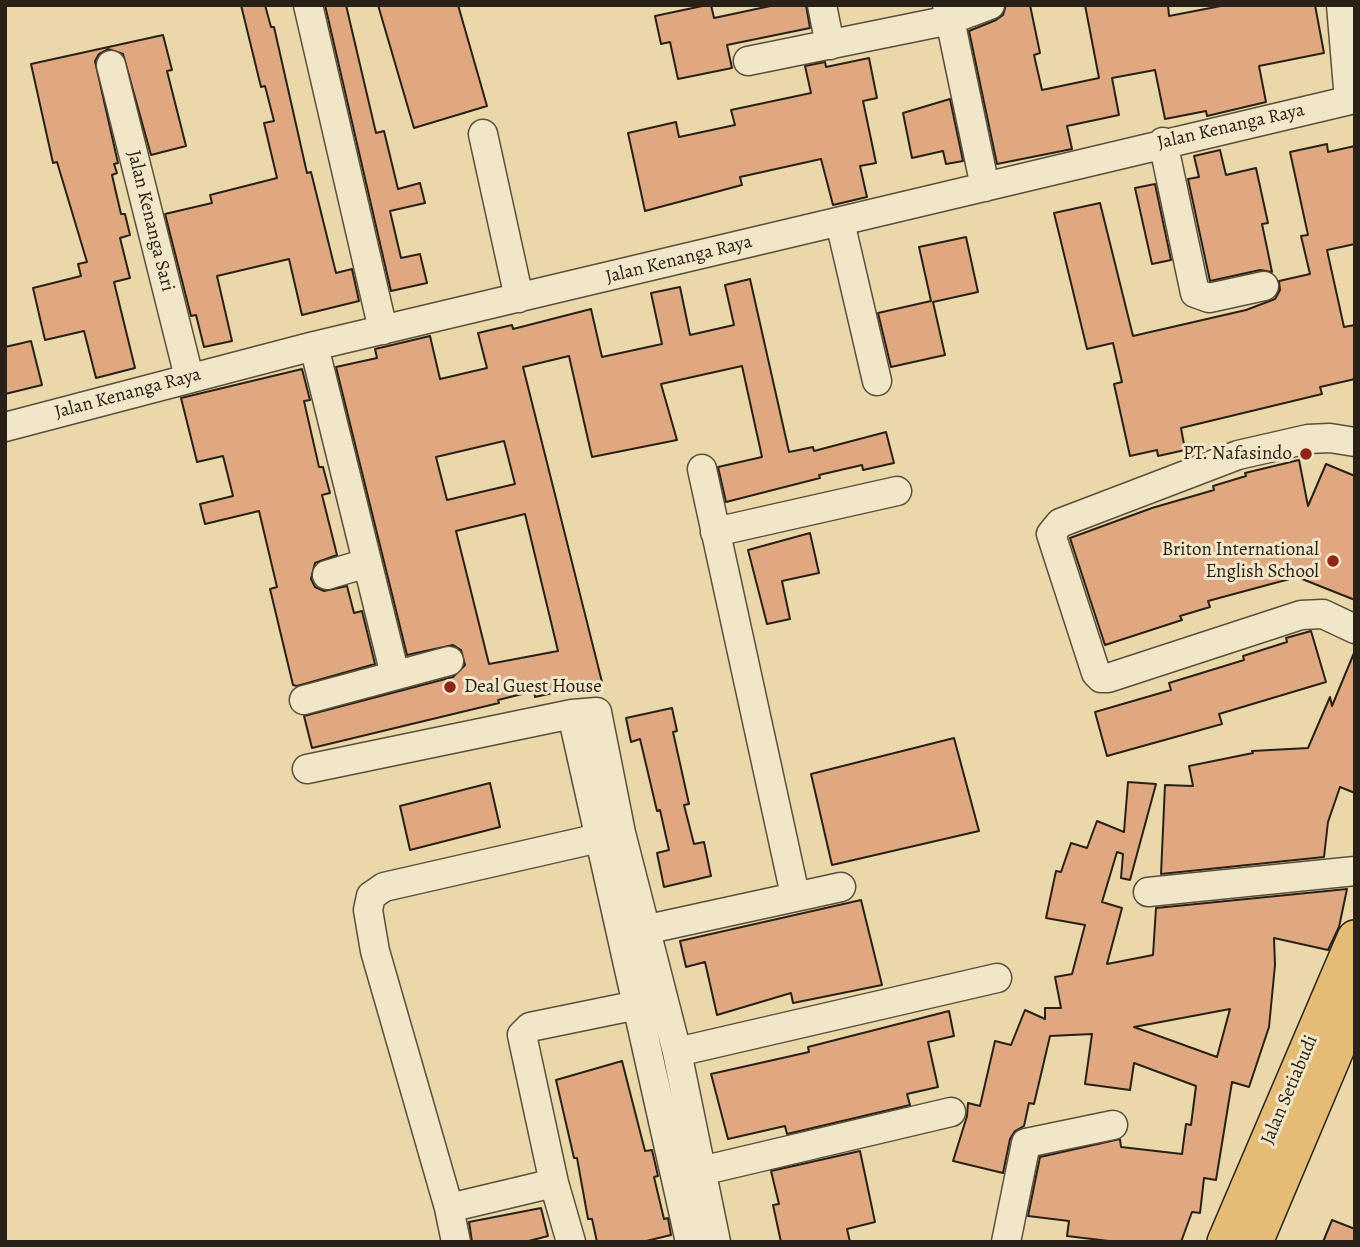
<!DOCTYPE html>
<html>
<head>
<meta charset="utf-8">
<style>
  body { margin:0 }
  #map { position:relative; width:1360px; height:1247px; overflow:hidden; background:#ead8ab; font-family:Alegreya,serif }
  canvas { display:block }
  .frame { position:absolute; inset:0; border:7px solid #292117; pointer-events:none }
</style>
</head>
<body>
<div id="map">
<canvas width="1360" height="1247"></canvas>
<div class="frame"></div>
</div>
<script>
const context = document.querySelector('canvas').getContext('2d');
context.lineJoin = 'round';
function fillPath(path, color) { context.fillStyle = color; context.fill(path, 'evenodd'); }
const shape = rows => new Path2D(rows.map(r => 'M' + r).join(''));
function stroke(path, color, width, dash) { context.strokeStyle = color; context.lineWidth = width; context.lineCap = dash ? 'butt' : 'round'; context.setLineDash(dash || []); context.stroke(path); }
function label(font, color, halo, rows, align = 'center') {
  context.font = font + ' Alegreya,serif'; context.lineWidth = 6; context.setLineDash([]); context.textBaseline = 'middle'; context.strokeStyle = halo; context.fillStyle = color; for (const [text, x, y, turn = 0] of rows) {
    context.save(); context.translate(x, y); context.rotate((+turn || 0) * Math.PI / 180); context.textAlign = isNaN(turn) ? turn : align; if (halo) context.strokeText(text, 0, 0); context.fillText(text, 0, 0); context.restore();
  }
}
const building = shape([
  [241,5,265,5,271,27,274,27,307,173,311,172,336,273,352,269,359,301,302,315,289,259,217,276,232,341,204,347,196,315,191,316,165,214,212,203,210,195,277,178,264,123,274,121,265,86,261,87,241,5],
  [325,5,346,5,376,133,384,131,398,189,420,183,425,203,390,211,401,258,420,254,427,283,391,291,325,5],
  [378,5,458,5,487,106,414,128,378,5],
  [707,5,711,5,714,18,775,5,806,5,810,28,727,45,732,68,678,79,670,42,661,44,655,16,707,5],
  [1006,5,1030,5,1040,53,1034,55,1042,90,1099,78,1085,5,1168,5,1169,16,1226,5,1315,5,1324,53,1259,66,1266,102,1207,116,1206,111,1165,119,1155,70,1112,78,1119,115,1067,126,1072,149,997,164,969,31,996,20,1003,15,1006,5],
  [163,35,172,70,167,71,186,146,151,155,123,54,108,49,99,54,95,61,118,163,114,164,117,173,112,175,121,214,125,214,130,235,120,238,130,278,114,282,135,368,96,378,84,331,45,340,33,288,81,276,78,264,87,262,57,162,53,163,31,64,163,35],
  [869,58,877,98,863,101,876,163,860,166,867,197,833,205,821,159,740,177,742,185,645,211,628,133,676,122,679,137,735,125,731,110,811,93,805,66,825,62,826,67,869,58],
  [950,99,963,161,946,164,943,151,912,158,903,113,950,99],
  [1327,144,1328,152,1355,146,1355,244,1327,250,1344,327,1355,325,1355,379,1320,387,1322,394,1181,428,1185,450,1158,456,1157,450,1130,456,1114,384,1122,382,1113,343,1087,349,1054,213,1100,203,1133,336,1246,310,1275,299,1280,290,1279,281,1310,274,1301,236,1308,235,1290,152,1327,144],
  [1220,150,1226,175,1256,168,1268,223,1262,224,1272,272,1260,270,1210,281,1188,179,1199,177,1194,156,1220,150],
  [1155,184,1171,260,1152,264,1135,188,1155,184],
  [966,237,978,292,933,302,945,355,891,367,878,313,931,301,919,247,966,237],
  [750,279,789,452,813,447,814,451,886,432,894,463,863,470,862,465,819,475,820,478,726,502,718,467,762,457,742,366,661,384,677,440,592,457,569,356,523,367,602,682,535,697,534,691,498,700,499,703,312,748,304,716,453,677,465,665,461,650,453,645,407,655,336,367,377,358,375,349,430,336,440,379,487,368,478,333,512,325,513,329,591,309,602,357,662,344,651,293,680,287,690,335,734,325,725,285,750,279],
  [504,441,515,484,447,500,436,457,504,441],
  [525,514,558,651,489,664,456,531,525,514],
  [31,341,42,385,5,394,5,347,31,341],
  [302,369,310,400,304,401,319,467,323,467,330,493,322,495,337,555,315,563,311,579,315,587,324,591,347,586,354,613,362,611,375,664,297,686,293,685,270,589,277,587,259,511,205,524,200,504,233,496,223,456,197,462,181,398,302,369],
  [1299,460,1308,506,1326,464,1355,476,1355,600,1297,577,1208,601,1210,607,1180,616,1182,620,1105,645,1070,538,1152,508,1214,490,1213,486,1246,476,1245,473,1299,460],
  [810,533,819,573,782,581,790,619,767,624,748,550,810,533],
  [1311,631,1326,682,1219,714,1222,724,1107,756,1095,712,1171,690,1169,683,1244,660,1243,656,1287,642,1286,638,1311,631],
  [1354,653,1355,793,1340,787,1328,822,1324,857,1161,874,1165,785,1193,786,1189,766,1253,753,1252,751,1308,748,1330,697,1332,706,1354,653],
  [672,708,677,731,673,732,689,804,684,805,694,844,704,842,711,876,664,887,657,853,669,850,660,810,657,811,640,739,631,742,626,718,672,708],
  [954,738,979,831,832,865,811,774,954,738],
  [1128,782,1156,784,1130,880,1121,878,1123,854,1117,852,1102,902,1122,908,1107,964,1153,955,1156,908,1347,889,1339,927,1328,950,1274,938,1275,965,1269,1027,1249,1087,1232,1082,1216,1180,1204,1178,1200,1213,1192,1212,1181,1242,1117,1242,1067,1236,1069,1221,1028,1216,1040,1157,1120,1139,1121,1147,1182,1154,1186,1124,1191,1125,1196,1086,1134,1063,1130,1090,1085,1084,1092,1034,1050,1036,1034,1104,1029,1103,1024,1126,1015,1131,1010,1139,1003,1173,953,1161,967,1116,968,1103,980,1106,995,1041,1011,1045,1025,1010,1045,1019,1045,1008,1061,1008,1055,977,1072,974,1085,925,1046,918,1056,871,1061,872,1071,843,1087,848,1097,821,1124,832,1128,782],
  [1230,1009,1217,1057,1134,1027,1230,1009],
  [490,783,500,827,410,850,400,806,490,783],
  [861,900,882,985,793,1003,791,993,717,1015,705,962,686,967,680,941,861,900],
  [949,1011,954,1036,928,1042,938,1087,907,1094,910,1105,787,1134,785,1126,728,1139,711,1074,809,1052,808,1047,949,1011],
  [622,1061,645,1151,652,1150,658,1176,654,1177,664,1219,668,1218,671,1235,642,1242,597,1242,592,1219,588,1219,577,1158,574,1158,556,1080,622,1061],
  [860,1151,875,1222,847,1229,850,1242,781,1242,773,1205,779,1204,771,1171,860,1151],
  [541,1208,548,1236,525,1242,472,1242,469,1222,541,1208],
  [1332,1220,1355,1229,1355,1242,1323,1242,1332,1220]
]);
fillPath(building, '#dfa880');
stroke(building, '#292117', 2);
const minor = shape([
  [308,5,383,330],
  [822,5,830,45],
  [947,5,985,187],
  [1341,5,1349,100],
  [748,61,950,20,990,5],
  [111,65,189,377],
  [483,134,519,298],
  [1163,142,1195,293,1209,298,1264,286],
  [840,222,877,381],
  [314,346,395,675],
  [5,427,314,346,1355,99],
  [1355,442,1330,438,1308,439,1238,455,1060,523,1051,534,1096,673,1101,678,1108,678,1301,615,1323,614,1355,629],
  [702,469,795,895],
  [715,532,897,491],
  [327,575,367,563],
  [304,700,449,661],
  [572,714,690,1242],
  [307,769,572,714,597,712,621,833,677,1052,716,1242],
  [1148,892,1355,871],
  [644,930,841,887],
  [677,1052,997,978],
  [684,1175,951,1112],
  [449,1208,375,951,368,910,371,896,384,887,621,833],
  [456,1242,449,1208,554,1183],
  [571,1242,554,1183,522,1035,530,1027,657,1001],
  [1006,1242,1026,1143,1113,1125]
]);
const major = shape([
  [1225,1242,1355,938],
  [1255,1242,1355,1005]
]);
stroke(minor, '#594f3c', 31);
stroke(major, '#292117', 38);
stroke(minor, '#f1e6c8', 28);
stroke(major, '#e5bc76', 35);
for (const [x, y, r, color] of [
  [1306,454,7,"#8f2418"],
  [1333,561,7,"#8f2418"],
  [450,687,7,"#8f2418"]
]) { const dot = new Path2D(); dot.arc(x, y, r, 0, 2 * Math.PI); context.fillStyle = color; context.fill(dot); stroke(dot, '#f1e6c8', 2.5); }
label('19px', '#292117', '#f1e6c8', [
  ["Jalan Kenanga Raya",1231,127,-13],
  ["Jalan Kenanga Sari",150,221,76],
  ["Jalan Kenanga Raya",679,260,-14],
  ["Jalan Kenanga Raya",128,394,-15],
  ["Jalan Setiabudi",1290,1090,-67]
]);
label('19px', '#292117', '#f1e6c8', [
  ["PT. Nafasindo",1292,454],
  ["Briton International",1319,550],
  ["English School",1319,572],
  ["Deal Guest House",464,687,"left"]
], 'right');
</script>
</body>
</html>
